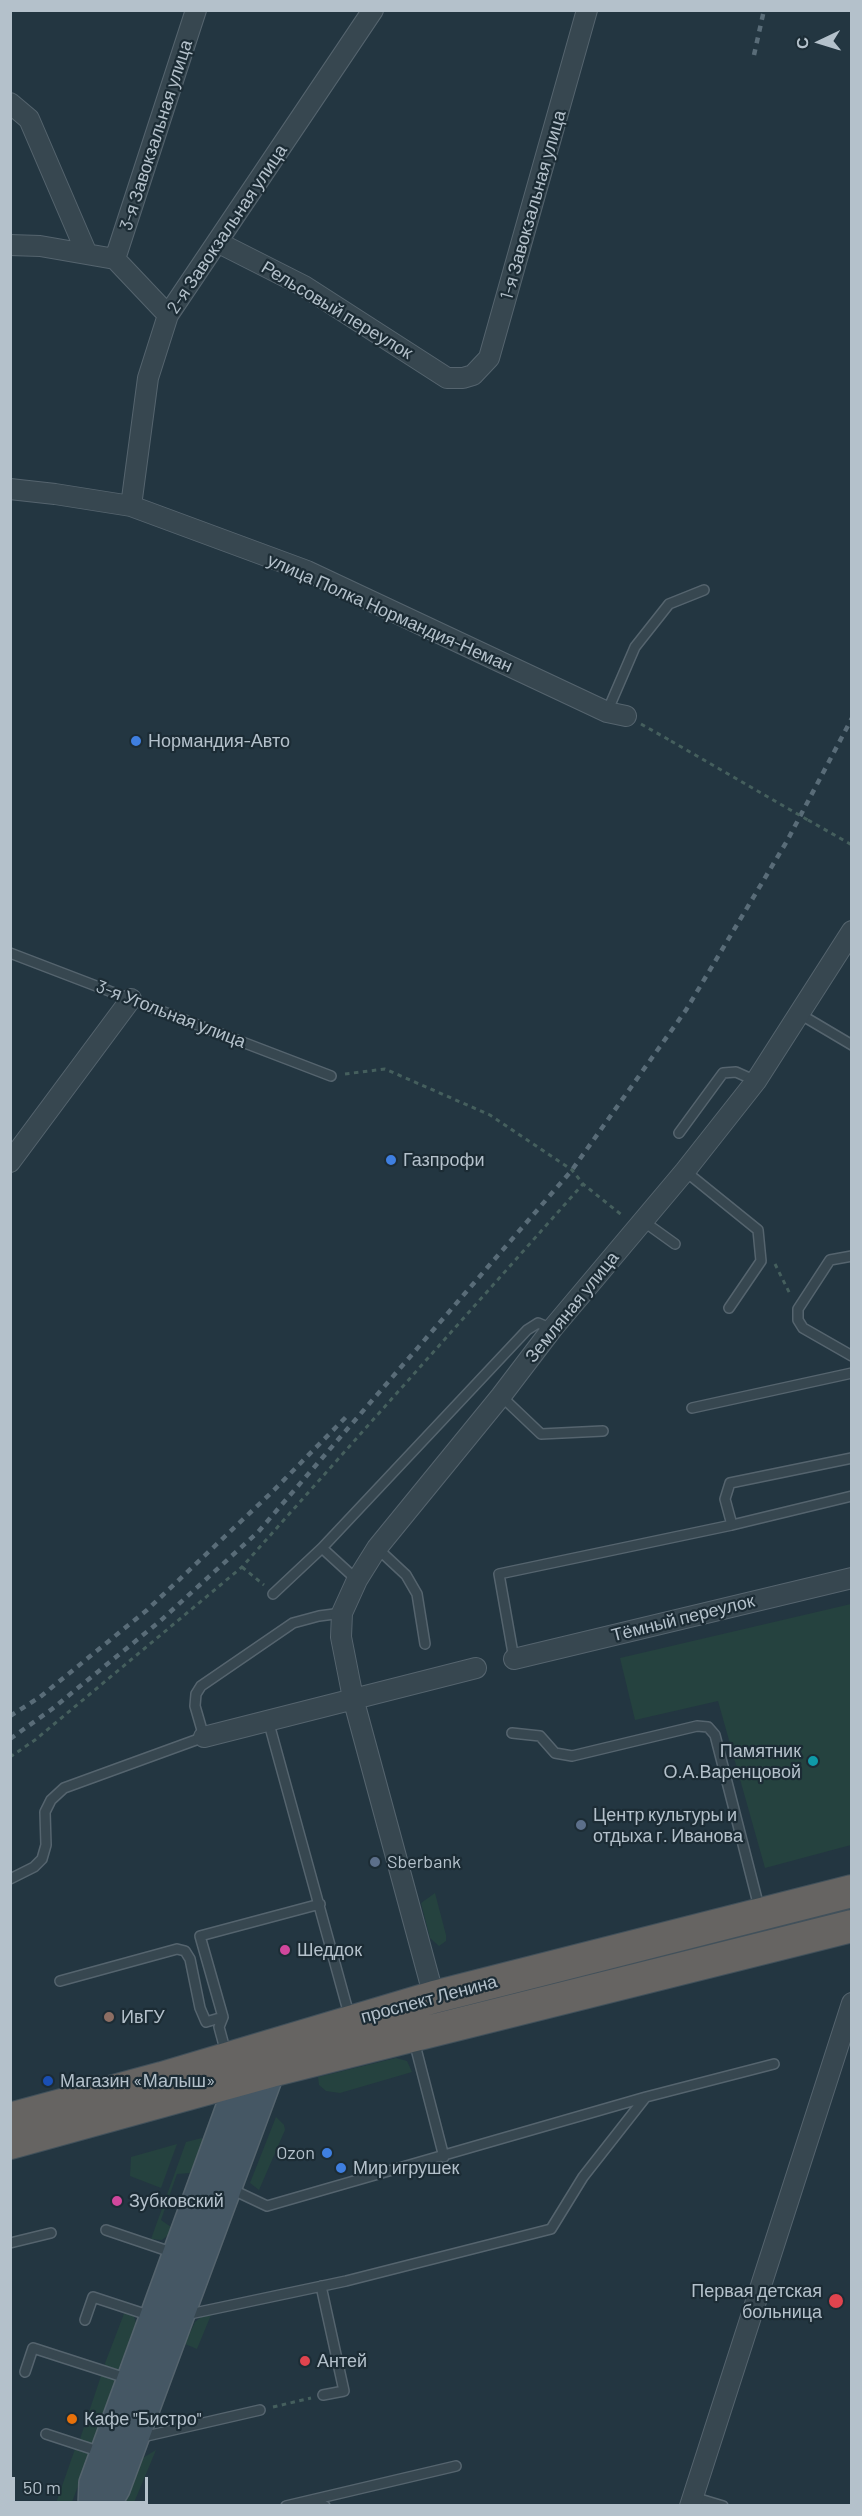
<!DOCTYPE html>
<html>
<head>
<meta charset="utf-8">
<style>
  body { margin:0 }
  #map { position:relative; width:862px; height:2516px; overflow:hidden; background:#233641; font-family:Barlow,sans-serif }
  canvas { display:block }
  .frame { position:absolute; inset:0; border:12px solid #b4c1cb; pointer-events:none }
  .north { position:absolute; left:790px; top:12px; width:60px; height:60px; -webkit-text-stroke:4px #1c2c35; paint-order:stroke; rotate:266deg; font-size:16px; font-weight:700; line-height:24px; text-align:center; color:#b4c1cb }
  .north::after { content:''; display:block; margin:auto; width:21px; height:27px; background:#b4c1cb; clip-path:polygon(50% 0,100% 100%,50% 72%,0 100%) }
  .scale { position:absolute; left:12px; top:2477px; width:136px; height:27px; box-sizing:border-box; border:3px solid #b4c1cb; border-top:0; padding-left:8px; font-size:18px; line-height:21px; white-space:nowrap; color:#b4c1cb; -webkit-text-stroke:4px #1c2c35; paint-order:stroke }
</style>
</head>
<body>
<div id="map">
<canvas width="862" height="2516"></canvas>
<div class="frame"></div>
<div class="north">С</div>
<div class="scale">50 m</div>
</div>
<script>
const context = document.querySelector('canvas').getContext('2d');
context.lineJoin = 'round';
function fillPath(path, color) { context.fillStyle = color; context.fill(path, 'evenodd'); }
const shape = rows => new Path2D(rows.map(r => 'M' + r).join(''));
function stroke(path, color, width, dash) { context.strokeStyle = color; context.lineWidth = width; context.lineCap = dash ? 'butt' : 'round'; context.setLineDash(dash || []); context.stroke(path); }
function label(font, color, halo, rows, align = 'center') {
  context.font = font + ' Barlow,sans-serif'; context.lineWidth = 4.5; context.setLineDash([]); context.textBaseline = 'middle'; context.strokeStyle = halo; context.fillStyle = color; for (const [text, x, y, turn = 0] of rows) {
    context.save(); context.translate(x, y); context.rotate((+turn || 0) * Math.PI / 180); context.textAlign = isNaN(turn) ? turn : align; if (halo) context.strokeText(text, 0, 0); context.fillText(text, 0, 0); context.restore();
  }
}
fillPath(shape([
  [851,1604,851,1845,765,1868,718,1701,635,1720,620,1658],
  [435,1893,446,1935,446,1941,439,1946,430,1938,421,1903],
  [396,2058,407,2061,412,2072,340,2093,326,2091,319,2085,318,2077],
  [276,2117,284,2125,285,2130,259,2190,250,2183],
  [202,2138,202,2145,190,2173,177,2174,161,2220,171,2227,168,2235,162,2240,151,2239,186,2142],
  [177,2144,161,2188,130,2176,131,2157],
  [125,2311,133,2313,136,2323,118,2371,104,2366],
  [204,2314,211,2315,197,2349,185,2344,195,2322],
  [102,2373,116,2377,92,2446,79,2442],
  [75,2449,90,2454,72,2502,69,2505,55,2506],
  [156,2450,133,2505,125,2505,125,2496,141,2459]
]), '#25423f');
const service = shape([
  [607,712,635,647,669,604,704,590],
  [10,953,331,1076],
  [798,1013,852,1045],
  [679,1133,723,1073,736,1072,756,1081],
  [685,1171,758,1230,761,1261,729,1308],
  [643,1221,675,1244],
  [852,1256,830,1260,798,1309,798,1320,803,1328,852,1356],
  [501,1396,541,1434,603,1431],
  [692,1408,852,1373],
  [732,1525,725,1499,730,1483,852,1458],
  [322,1548,527,1330,538,1323,552,1329],
  [377,1548,406,1575,417,1594,425,1644],
  [273,1594,322,1548,357,1580],
  [514,1659,499,1574,732,1525,852,1496],
  [268,1720,350,2018],
  [512,1733,540,1736,555,1753,572,1756,697,1726,708,1727,715,1735,760,1911],
  [10,1879,34,1867,42,1859,46,1845,45,1812,51,1800,64,1788,204,1737,195,1706,196,1694,201,1686,293,1623,319,1616,342,1613],
  [60,1981,177,1949,185,1951,190,1959,200,2008,206,2022,223,2017,219,2027,226,2053],
  [223,2017,200,1936,320,1904],
  [414,2041,444,2157],
  [231,2189,267,2206,646,2097,774,2064],
  [106,2230,174,2253],
  [10,2243,51,2233],
  [321,2286,344,2391,323,2395],
  [185,2315,346,2281,551,2229,583,2177,645,2098],
  [85,2320,93,2297,151,2316],
  [25,2372,33,2348,129,2379],
  [46,2434,101,2452],
  [138,2438,260,2410],
  [693,2497,723,2506],
  [309,2501,325,2506],
  [286,2506,456,2466]
]);
const minor = shape([
  [10,103,29,119,87,254],
  [217,242,304,286,447,378,463,378,473,375,489,358,587,10],
  [10,245,40,246,115,259,168,315],
  [115,259,196,10],
  [10,489,55,494,131,506,307,571,607,712,626,716],
  [131,506,148,378,168,315,373,10],
  [10,1162,131,999],
  [514,1659,852,1578],
  [204,1737,476,1668],
  [434,1997,353,1698,341,1637,342,1613,357,1580,377,1548,501,1396,552,1329,685,1171,756,1081,852,931],
  [690,2506,852,2003]
]);
const secondary = shape([
  [92,2506,93,2483,246,2063],
  [106,2506,116,2489,271,2071,270,2055]
]);
const trunk = shape([
  [10,2119,162,2078,434,1997,852,1891],
  [10,2143,271,2071,852,1926]
]);
stroke(service, '#55646e', 12);
stroke(minor, '#55646e', 22);
stroke(secondary, '#55646e', 30);
stroke(trunk, '#42515b', 34);
stroke(shape([
  [641,724,671,741],
  [808,820,852,845],
  [345,1074,385,1069,490,1115,572,1170,583,1184,623,1216],
  [775,1264,791,1296],
  [242,1567,264,1585],
  [10,1757,35,1740,242,1567,583,1184],
  [273,2407,311,2398]
]), '#455f5d', 3, [4.5, 4.5]);
stroke(service, '#374750', 9);
stroke(minor, '#374750', 20);
stroke(secondary, '#455764', 27);
stroke(trunk, '#666462', 32);
stroke(shape([
  [754,55,764,10],
  [10,1716,40,1697,147,1610,272,1492,348,1415],
  [10,1739,52,1709,159,1622,258,1532,572,1170,686,1010,787,841,852,718]
]), '#596c78', 4.5, [6, 6]);
stroke(shape([
  [671,741,808,820]
]), '#455f5d', 3, [4.5, 4.5]);
for (const [x, y, r, color] of [
  [136,741,6,"#3f7fe0"],
  [391,1160,6,"#3f7fe0"],
  [813,1761,6,"#0f9aa8"],
  [581,1825,6,"#5c6f8a"],
  [375,1862,6,"#5c6f8a"],
  [285,1950,6,"#d1479c"],
  [109,2017,6,"#8d6e63"],
  [48,2081,6,"#1a4fb4"],
  [327,2153,6,"#3f7fe0"],
  [341,2168,6,"#3f7fe0"],
  [117,2201,6,"#d1479c"],
  [836,2301,8,"#e0444e"],
  [305,2361,6,"#e0444e"],
  [72,2419,6,"#e8710a"]
]) { const dot = new Path2D(); dot.arc(x, y, r, 0, 2 * Math.PI); context.fillStyle = color; context.fill(dot); stroke(dot, '#1c2c35', 2); }
label('18px', '#b4c1cb', '#1c2c35', [
  ["3-я Завокзальная улица",156,135,-72],
  ["1-я Завокзальная улица",533,205,-74],
  ["2-я Завокзальная улица",227,229,-56],
  ["Рельсовый переулок",337,310,31],
  ["улица Полка Нормандия-Неман",390,613,24],
  ["3-я Угольная улица",171,1014,21],
  ["Земляная улица",572,1307,-51],
  ["Тёмный переулок",683,1618,-14],
  ["проспект Ленина",429,1999,-15]
]);
label('18px', '#b4c1cb', '#1c2c35', [
  ["Нормандия-Авто",148,741],
  ["Газпрофи",403,1160],
  ["Памятник",801,1751,"right"],
  ["О.А.Варенцовой",801,1772,"right"],
  ["Центр культуры и",593,1815],
  ["отдыха г. Иванова",593,1836],
  ["Sberbank",387,1862],
  ["Шеддок",297,1950],
  ["ИвГУ",121,2017],
  ["Магазин «Малыш»",60,2081],
  ["Ozon",315,2153,"right"],
  ["Мир игрушек",353,2168],
  ["Зубковский",129,2201],
  ["Первая детская",822,2291,"right"],
  ["больница",822,2312,"right"],
  ["Антей",317,2361],
  ["Кафе \"Бистро\"",84,2419]
], 'left');
</script>
</body>
</html>
